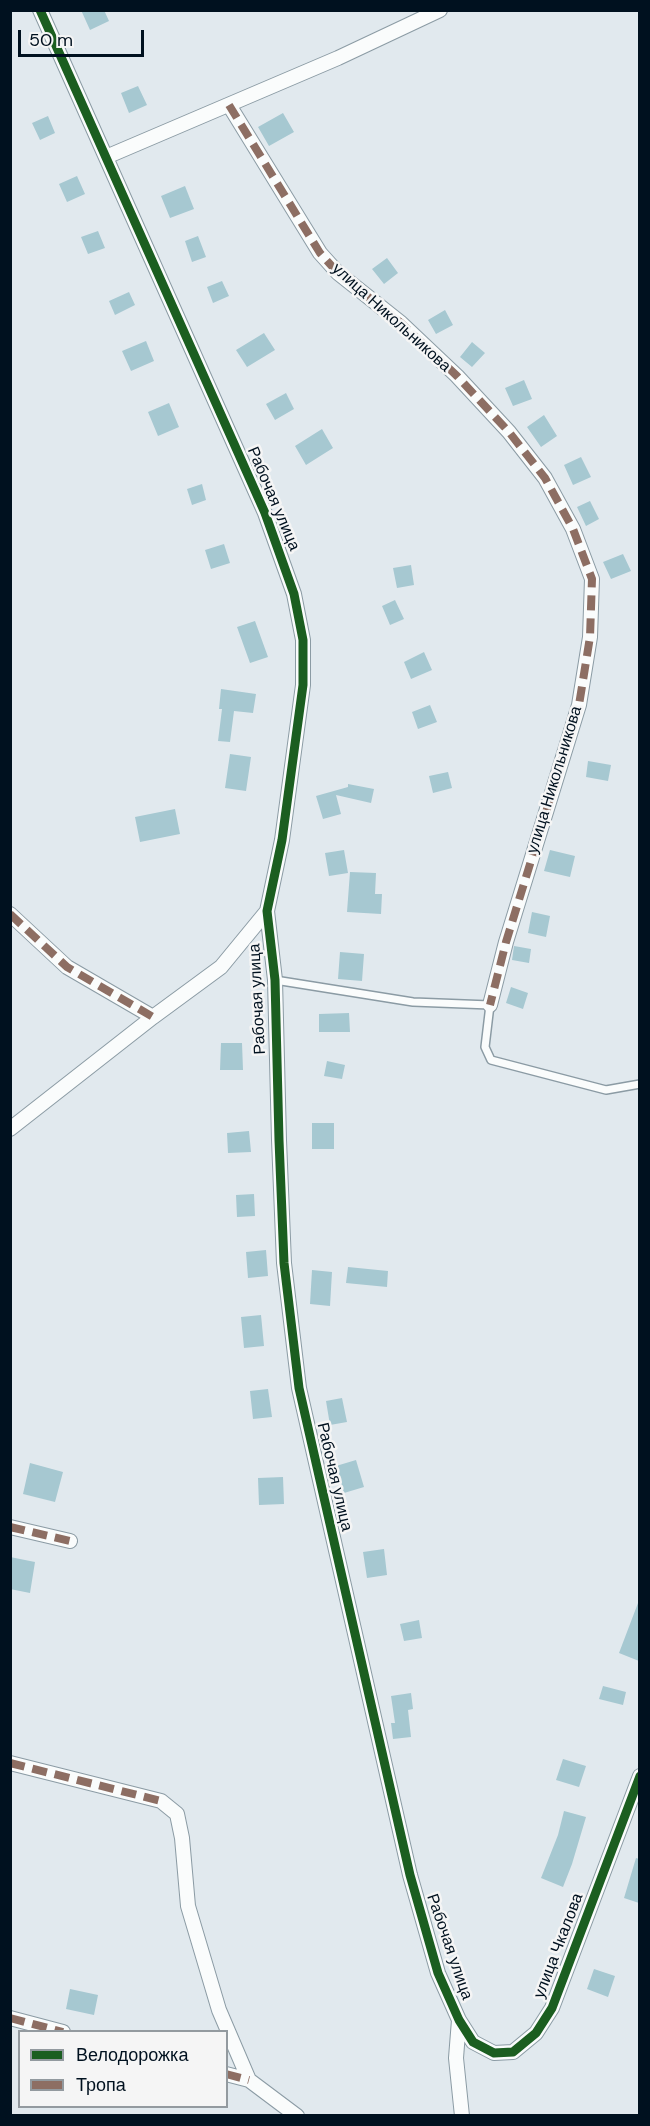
<!DOCTYPE html>
<html>
<head>
<meta charset="utf-8">
<style>
  body { margin:0 }
  #map { position:relative; width:650px; height:2126px; overflow:hidden; background:#e1e9ee; font-family:"DM Sans",sans-serif }
  canvas { display:block }
  .frame { position:absolute; inset:0; border:12px solid #00111f; pointer-events:none }
  .legend { position:absolute; left:18px; top:2030px; width:210px; height:78px; box-sizing:border-box; background:#f5f5f5; border:2px solid #939a9f; margin:0; padding:8px 10px; list-style:none; font-size:18px; color:#00111f }
  .legend li { display:flex; align-items:center; gap:12px; height:30px }
  .legend b { width:30px; border:2px solid #939a9f }
  .scale { position:absolute; left:18px; top:30px; width:126px; height:27px; box-sizing:border-box; border:3px solid #00111f; border-top:0; padding-left:8px; font-size:18px; line-height:21px; white-space:nowrap; color:#00111f; -webkit-text-stroke:4px #f5f5f5; paint-order:stroke }
</style>
</head>
<body>
<div id="map">
<canvas width="650" height="2126"></canvas>
<div class="frame"></div>
<ul class="legend">
<li><b style="height:8px;background:#1b5e20"></b>Велодорожка</li>
<li><b style="height:8px;background:#8d6e63"></b>Тропа</li>
</ul>
<div class="scale">50 m</div>
</div>
<script>
const context = document.querySelector('canvas').getContext('2d');
context.lineJoin = 'round';
function fillPath(path, color) { context.fillStyle = color; context.fill(path, 'evenodd'); }
const shape = rows => new Path2D(rows.map(r => 'M' + r).join(''));
function stroke(path, color, width, dash) { context.strokeStyle = color; context.lineWidth = width; context.lineCap = dash ? 'butt' : 'round'; context.setLineDash(dash || []); context.stroke(path); }
function label(font, color, halo, rows, align = 'center') {
  context.font = font + ' "DM Sans",sans-serif'; context.lineWidth = 5; context.setLineDash([]); context.textBaseline = 'middle'; context.strokeStyle = halo; context.fillStyle = color; for (const [text, x, y, turn = 0] of rows) {
    context.save(); context.translate(x, y); context.rotate((+turn || 0) * Math.PI / 180); context.textAlign = isNaN(turn) ? turn : align; if (halo) context.strokeText(text, 0, 0); context.fillText(text, 0, 0); context.restore();
  }
}
fillPath(shape([
  [81,10,104,10,109,21,90,30],
  [138,86,147,105,129,113,121,93],
  [283,113,294,132,269,146,258,127],
  [48,116,55,133,40,140,32,123],
  [77,176,85,194,67,202,59,184],
  [185,186,194,209,170,218,161,196],
  [98,231,105,248,88,254,81,237],
  [198,236,206,257,192,262,185,241],
  [387,258,398,273,384,284,372,269],
  [222,281,229,296,213,303,207,287],
  [129,292,135,305,115,315,109,301],
  [445,310,453,325,436,334,428,320],
  [264,333,275,350,247,367,236,350],
  [146,341,154,361,131,371,122,351],
  [472,342,485,353,472,367,460,357],
  [524,380,532,399,513,406,505,388],
  [286,393,294,409,275,420,266,404],
  [169,403,179,427,158,436,148,412],
  [544,415,557,436,541,447,527,427],
  [322,429,333,448,306,465,295,446],
  [581,457,591,477,573,485,564,465],
  [202,484,206,500,192,505,187,489],
  [590,501,599,519,586,526,577,507],
  [224,544,230,563,211,569,205,550],
  [623,554,631,571,611,579,603,562],
  [411,565,414,585,397,588,393,568],
  [395,600,404,619,390,625,382,606],
  [255,621,268,657,250,663,237,627],
  [424,652,432,670,411,679,404,662],
  [221,689,256,694,253,713,234,711,230,742,218,741,222,709,219,709],
  [430,705,437,722,418,729,412,712],
  [230,754,251,757,246,791,225,788],
  [588,761,611,765,608,781,586,777],
  [448,772,452,788,433,793,429,776],
  [348,784,374,789,371,803,336,795,341,814,323,819,316,796,348,787],
  [175,809,180,834,140,842,135,817],
  [344,850,348,873,329,876,325,853],
  [550,850,575,856,570,877,544,871],
  [350,872,376,873,375,894,382,894,381,914,347,912],
  [532,912,550,916,546,937,528,933],
  [514,946,531,949,529,963,512,960],
  [340,952,364,954,362,981,338,979],
  [511,987,528,993,523,1009,506,1003],
  [349,1013,350,1032,319,1032,319,1014],
  [221,1043,242,1043,243,1070,220,1070],
  [327,1061,345,1065,342,1079,324,1076],
  [312,1123,334,1123,334,1149,312,1149],
  [249,1131,251,1152,228,1153,227,1133],
  [254,1194,255,1216,237,1217,236,1195],
  [266,1250,268,1276,248,1278,246,1252],
  [348,1267,388,1271,387,1287,346,1283],
  [312,1270,332,1272,330,1306,310,1304],
  [261,1315,264,1346,244,1348,241,1317],
  [268,1389,272,1417,253,1419,250,1391],
  [342,1398,347,1422,330,1425,326,1401],
  [356,1460,364,1487,344,1493,336,1466],
  [30,1463,63,1472,55,1502,23,1494],
  [283,1477,284,1504,259,1505,258,1478],
  [384,1549,387,1575,367,1578,363,1552],
  [10,1557,35,1562,30,1593,10,1589],
  [638,1603,639,1603,639,1661,619,1653],
  [419,1620,422,1638,404,1641,400,1624],
  [603,1686,626,1692,623,1705,599,1699],
  [411,1693,413,1709,408,1710,411,1737,393,1739,391,1723,395,1723,391,1696],
  [563,1759,586,1766,579,1787,556,1780],
  [564,1811,586,1817,572,1864,563,1887,541,1878,558,1835],
  [636,1858,639,1859,639,1903,624,1898],
  [594,1969,615,1976,608,1997,587,1989],
  [70,1989,98,1995,94,2015,66,2009]
]), '#a6c8d1');
const lane = shape([
  [275,980,413,1002,490,1005,485,1047,491,1060,606,1090,640,1084]
]);
const street = shape([
  [40,10,265,513,294,594,303,640,303,685,282,840,267,911,275,980,279,1140,284,1263,299,1388,410,1875,438,1973,459,2020,473,2042,494,2053,513,2052,536,2033,552,2008,640,1776],
  [229,105,320,253,338,273,401,323,457,376,509,432,545,478,573,529,592,579,590,637,579,705,506,942,490,1005],
  [106,157,338,58,440,10],
  [10,914,67,967,153,1017],
  [10,1129,153,1017,221,967,267,911],
  [10,1527,70,1541],
  [10,1763,161,1801,177,1814,182,1838,188,1906,219,2010,249,2080,297,2116],
  [10,2018,63,2032],
  [459,2020,456,2058,462,2116],
  [226,2074,249,2080]
]);
stroke(lane, '#8b9ba4', 10);
stroke(street, '#8b9ba4', 16);
stroke(lane, '#fafcfc', 7);
stroke(street, '#fafcfc', 14);
stroke(shape([
  [229,105,320,253,338,273,401,323,457,376,509,432,545,478,573,529,592,579,590,637,579,705,506,942,490,1005],
  [10,914,67,967,153,1017],
  [10,1527,70,1541],
  [10,1763,161,1801],
  [10,2018,63,2032],
  [226,2074,249,2080]
]), '#8d6e63', 8, [15, 8]);
stroke(shape([
  [40,10,265,513,294,594,303,640,303,685,282,840,267,911,275,980,279,1140,284,1263,299,1388,410,1875,438,1973,459,2020,473,2042,494,2053,513,2052,536,2033,552,2008,640,1776]
]), '#1b5e20', 9);
label('16px', '#00111f', '#f5f5f5', [
  ["улица Никольникова",391,318,42],
  ["Рабочая улица",273,499,67],
  ["улица Никольникова",555,780,-73],
  ["Рабочая улица",258,999,-93],
  ["Рабочая улица",334,1477,77],
  ["улица Чкалова",559,1946,-69],
  ["Рабочая улица",449,1947,71]
]);
</script>
</body>
</html>
